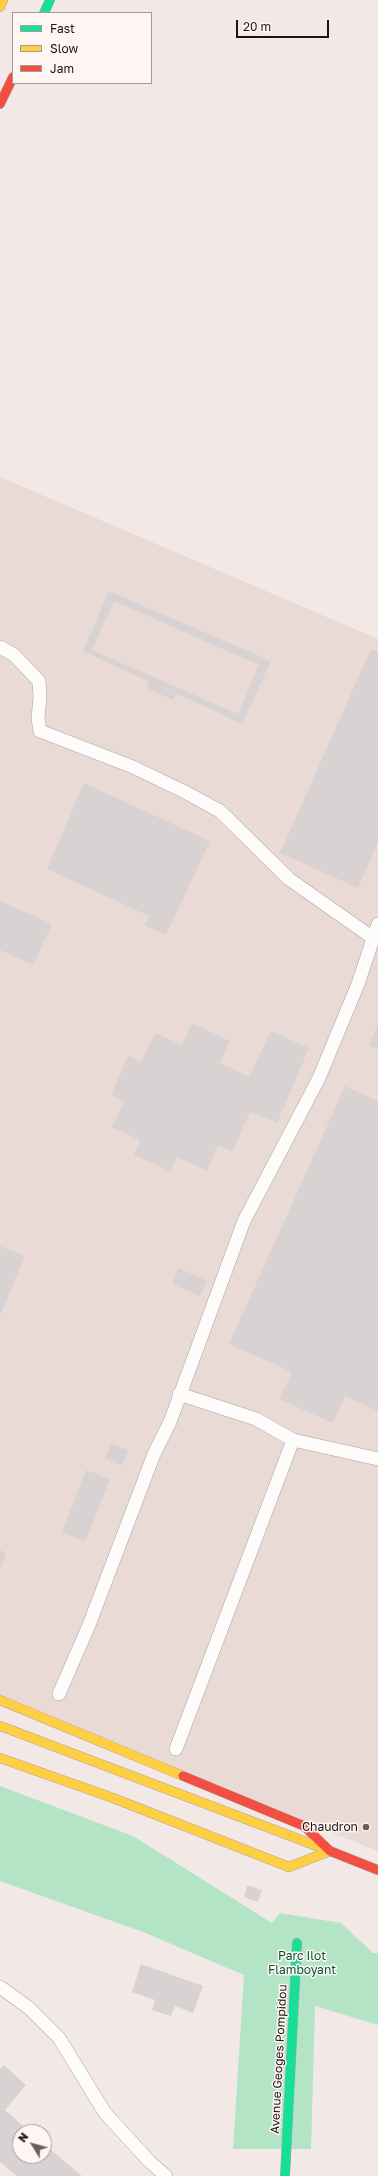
<!DOCTYPE html>
<html>
<head>
<meta charset="utf-8">
<style>
  body { margin:0 }
  #map { position:relative; width:378px; height:2176px; overflow:hidden; background:#f2e9e7; font-family:"Golos Text",sans-serif }
  canvas { display:block }
  .legend { position:absolute; left:12px; top:12px; width:140px; height:72px; box-sizing:border-box; background:#fff6f3; border:1px solid #a39c9a; margin:0; padding:5px 7px; list-style:none; font-size:12px; color:#1a1514 }
  .legend li { display:flex; align-items:center; gap:8px; height:20px }
  .legend b { width:20px; border:1px solid #a39c9a }
  .north { position:absolute; left:12px; top:2124px; width:40px; height:40px; box-sizing:border-box; background:#fff6f3; border:1px solid #a39c9a; border-radius:50%; rotate:307deg; font-size:11px; font-weight:700; line-height:16px; text-align:center; color:#1a1514 }
  .north::after { content:''; display:block; margin:auto; width:14px; height:18px; background:#665f5e; clip-path:polygon(50% 0,100% 100%,50% 72%,0 100%) }
  .scale { position:absolute; left:236px; top:20px; width:93px; height:18px; box-sizing:border-box; border:2px solid #1a1514; border-top:0; padding-left:5px; font-size:12px; line-height:14px; white-space:nowrap; color:#1a1514; -webkit-text-stroke:3px #fff6f3; paint-order:stroke }
</style>
</head>
<body>
<div id="map">
<canvas width="378" height="2176"></canvas>
<ul class="legend">
<li><b style="height:5px;background:#16e098"></b>Fast</li>
<li><b style="height:5px;background:#ffcf43"></b>Slow</li>
<li><b style="height:5px;background:#f24e42"></b>Jam</li>
</ul>
<div class="north">N</div>
<div class="scale">20 m</div>
</div>
<script>
const context = document.querySelector('canvas').getContext('2d');
context.lineJoin = 'round';
function fillPath(path, color) { context.fillStyle = color; context.fill(path, 'evenodd'); }
const shape = rows => new Path2D(rows.map(r => 'M' + r).join(''));
function stroke(path, color, width, dash) { context.strokeStyle = color; context.lineWidth = width; context.lineCap = dash ? 'butt' : 'round'; context.setLineDash(dash || []); context.stroke(path); }
function label(font, color, halo, rows, align = 'center') {
  context.font = font + ' "Golos Text",sans-serif'; context.lineWidth = 3; context.setLineDash([]); context.textBaseline = 'middle'; context.strokeStyle = halo; context.fillStyle = color; for (const [text, x, y, turn = 0] of rows) {
    context.save(); context.translate(x, y); context.rotate((+turn || 0) * Math.PI / 180); context.textAlign = isNaN(turn) ? turn : align; if (halo) context.strokeText(text, 0, 0); context.fillText(text, 0, 0); context.restore();
  }
}
fillPath(shape([
  [0,477,378,639,378,1851,0,1701]
]), '#eadad5');
fillPath(shape([
  [0,1786,133,1836,272,1923,280,1913,341,1923,373,1953,378,1953,378,2025,315,2006,311,2149,233,2149,244,1975,143,1932,0,1881]
]), '#b3e4c5');
fillPath(shape([
  [109,591,271,661,242,724,176,693,173,700,147,688,149,682,83,651],
  [114,601,259,665,238,714,92,650],
  [371,649,378,652,378,842,358,888,280,853],
  [84,783,210,841,166,935,144,925,149,916,47,869],
  [0,901,52,924,33,965,0,950],
  [192,1023,230,1041,220,1063,249,1077,271,1031,309,1048,277,1123,250,1112,232,1152,218,1145,207,1171,177,1157,170,1171,134,1155,140,1140,112,1127,124,1101,111,1095,128,1056,141,1062,155,1033,182,1045],
  [378,1024,378,1050,369,1045],
  [345,1086,378,1101,378,1411,345,1396,333,1423,279,1399,292,1372,229,1344],
  [0,1246,25,1256,0,1316],
  [179,1268,207,1281,200,1296,172,1284],
  [111,1444,128,1450,122,1466,105,1459],
  [86,1470,110,1479,85,1542,62,1532],
  [0,1550,6,1553,0,1570],
  [247,1885,262,1890,258,1902,244,1897],
  [141,1964,203,1986,193,2013,175,2006,171,2016,152,2010,155,2000,132,1992],
  [4,2065,26,2085,5,2110,30,2132,20,2132,20,2156,44,2156,44,2144,82,2176,17,2176,0,2162,0,2069]
]), '#d9d2d2');
const lane = shape([
  [0,647,14,655,39,681,40,697,38,718,40,731,133,767,185,792,220,811,289,879,373,938],
  [179,1394,256,1419,293,1440,378,1459],
  [59,1694,89,1625,154,1454,170,1422,244,1221,319,1078,358,984,378,924],
  [176,1749,293,1440],
  [0,1987,29,2008,59,2038,105,2113,149,2161,166,2176]
]);
const fast = shape([
  [44,13,50,0],
  [285,2176,297,1943]
]);
const slow = shape([
  [0,7,3,0],
  [0,1700,183,1776],
  [0,1726,330,1851],
  [0,1758,113,1798,289,1867,330,1851]
]);
const jam = shape([
  [0,104,13,77],
  [183,1776,304,1826,330,1851],
  [330,1851,378,1870]
]);
stroke(lane, '#aba5a3', 14);
stroke(fast, '#aba5a3', 10);
stroke(slow, '#aba5a3', 10);
stroke(jam, '#aba5a3', 10);
stroke(lane, '#fdfcfb', 13);
stroke(fast, '#16e098', 9);
stroke(slow, '#ffcf43', 9);
stroke(jam, '#f24e42', 9);
for (const [x, y, r, color] of [
  [366,1827,4,"#665f5e"]
]) { const dot = new Path2D(); dot.arc(x, y, r, 0, 2 * Math.PI); context.fillStyle = color; context.fill(dot); stroke(dot, '#fff6f3', 1.5); }
label('12px', '#1a1514', '#fff6f3', [
  ["Chaudron",358,1827]
], 'right');
label('12px', '#015733', '#fff6f3', [
  ["Parc Ilot",302,1956],
  ["Flamboyant",302,1970]
]);
label('12px', '#1a1514', '#fff6f3', [
  ["Avenue Geoges Pompidou",279,2059,-87]
]);
</script>
</body>
</html>
